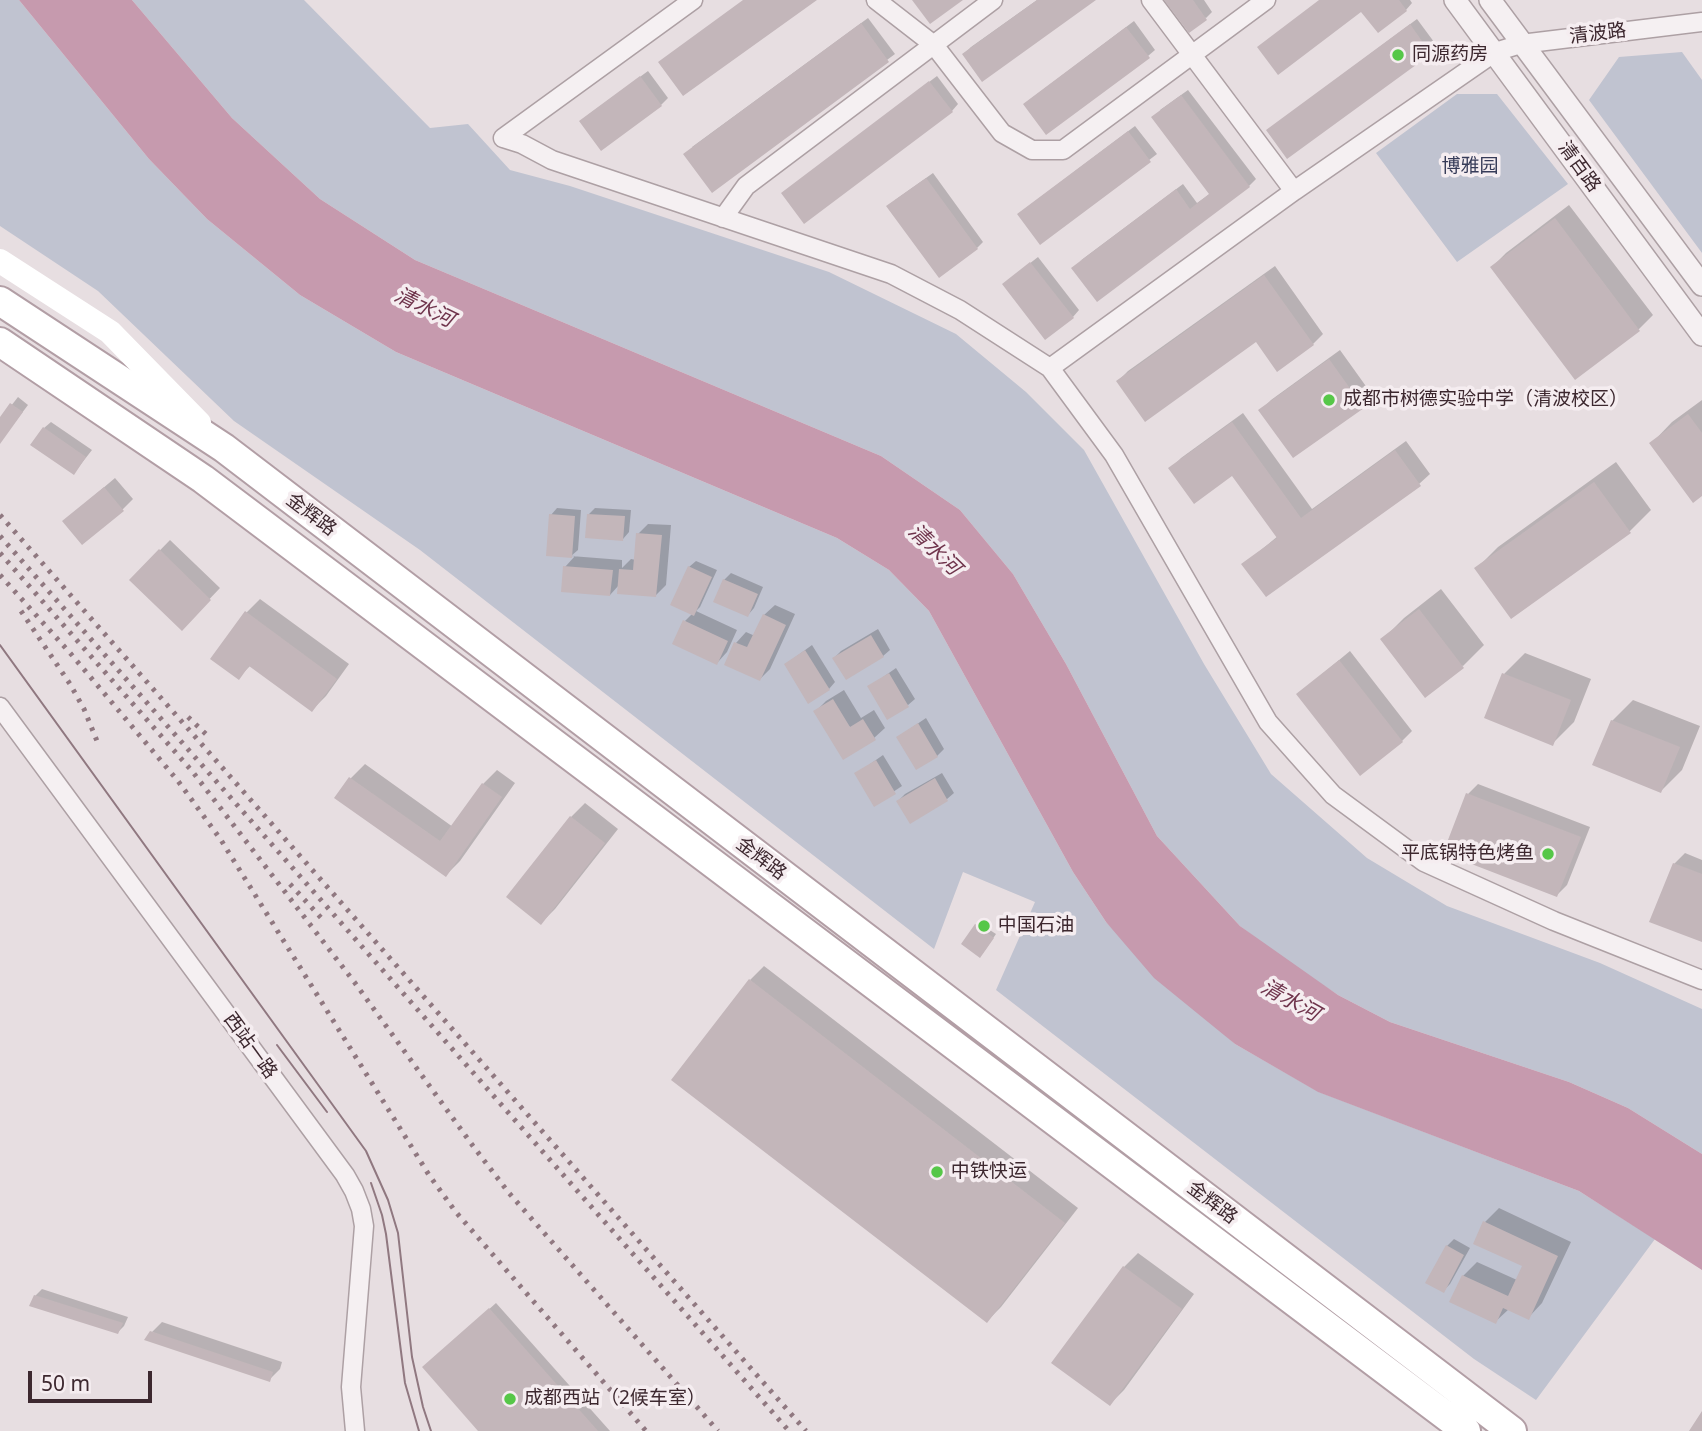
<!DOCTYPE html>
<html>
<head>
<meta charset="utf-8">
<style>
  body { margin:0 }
  #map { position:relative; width:1702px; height:1431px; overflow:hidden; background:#e7dee1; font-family:"Noto Sans",sans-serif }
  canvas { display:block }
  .scale { position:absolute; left:28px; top:1371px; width:124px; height:32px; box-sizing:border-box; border:4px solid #3d282f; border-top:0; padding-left:9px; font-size:21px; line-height:24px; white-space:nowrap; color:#3d282f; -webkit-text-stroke:5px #f5edf0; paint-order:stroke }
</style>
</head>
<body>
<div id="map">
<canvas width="1702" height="1431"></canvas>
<div class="scale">50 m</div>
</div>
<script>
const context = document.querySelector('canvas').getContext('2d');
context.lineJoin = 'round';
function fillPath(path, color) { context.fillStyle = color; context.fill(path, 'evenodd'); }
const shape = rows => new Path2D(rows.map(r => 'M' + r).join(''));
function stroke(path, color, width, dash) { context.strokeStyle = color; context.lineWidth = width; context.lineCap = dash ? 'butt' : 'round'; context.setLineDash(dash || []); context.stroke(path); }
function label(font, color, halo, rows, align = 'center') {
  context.font = font + ' "Noto Sans","Noto Sans SC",sans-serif'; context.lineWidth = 7; context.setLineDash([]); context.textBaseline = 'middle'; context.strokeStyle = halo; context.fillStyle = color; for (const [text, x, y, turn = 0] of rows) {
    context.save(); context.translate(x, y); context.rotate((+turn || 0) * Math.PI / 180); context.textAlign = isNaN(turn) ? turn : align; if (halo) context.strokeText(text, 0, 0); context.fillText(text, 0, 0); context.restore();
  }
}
fillPath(shape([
  [0,0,19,0,149,159,207,219,300,295,396,352,837,538,889,570,929,611,1073,872,1106,922,1235,1044,1319,1092,1579,1191,1655,1239,1536,1400,1474,1359,996,990,1035,902,963,872,934,949,420,550,234,421,98,291,0,226],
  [132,0,304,0,430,128,468,124,510,170,570,186,829,272,956,334,1026,392,1084,450,1204,664,1271,774,1367,858,1447,906,1600,963,1702,1009,1702,1154,1628,1108,1569,1082,1390,1022,1338,995,1283,959,1240,926,1157,836,1066,664,1013,574,960,510,881,456,415,260,320,199,232,118],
  [1682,52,1702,80,1702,253,1589,100,1619,57],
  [1457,94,1497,94,1568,184,1457,262,1376,153]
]), '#c0c3d0');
fillPath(shape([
  [19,0,132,0,232,118,320,199,415,260,881,456,960,510,1013,574,1066,664,1157,836,1240,926,1338,995,1390,1022,1569,1082,1628,1108,1702,1154,1702,1270,1579,1191,1318,1092,1235,1044,1154,978,1106,922,1073,872,929,611,889,570,837,538,396,352,300,295,207,219,149,159]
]), '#c69aae');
fillPath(shape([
  [1037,0,1093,0,964,54,971,47],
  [1167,0,1204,0,1212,12,1206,18],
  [1320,0,1410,0,1412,3,1406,10],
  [868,18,895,54,713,190,692,147],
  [1417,19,1437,46,1288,156,1268,130],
  [1134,21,1155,50,1148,56,1032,98],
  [648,71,668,98,661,105,588,115],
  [937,76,958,104,952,111,790,187],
  [1188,90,1256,179,1249,186,1080,261,1183,184,1197,203,1211,193,1160,110],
  [1135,126,1157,154,1041,243,1026,208],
  [933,173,983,242,977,248,895,200],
  [1569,205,1653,315,1639,329,1575,377,1492,267,1506,253],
  [1038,257,1079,310,1073,317,1011,278],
  [1275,266,1323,334,1313,344,1256,340,1118,381,1128,371],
  [1340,350,1373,396,1362,406,1261,410,1271,400],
  [18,397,28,405,0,442,0,420],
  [1702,400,1702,494,1651,444,1672,422],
  [1243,413,1312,509,1406,441,1430,474,1419,484,1244,564,1278,536,1233,473,1170,469,1181,458],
  [51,422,92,450,74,473,44,428],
  [1616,462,1651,510,1630,531,1477,568,1498,547],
  [115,478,133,499,122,510,64,521],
  [557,508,581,510,578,550,571,556,622,560,622,568,631,559,636,560,638,534,648,524,671,525,666,585,656,595,619,585,610,595,565,567,575,556,548,554,551,515],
  [595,508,631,510,629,532,623,539,588,515],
  [170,540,220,588,182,628,131,580],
  [696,561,717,570,700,607,696,611,737,630,727,652,717,663,685,621,693,613,689,567],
  [731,573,763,587,754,608,748,615,724,580],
  [1441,589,1484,645,1463,666,1383,639,1404,618],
  [260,599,349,664,326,696,312,710,251,665,239,677,246,613],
  [775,605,795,614,770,669,760,679,736,643,746,632,755,636,764,615],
  [878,629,890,650,883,656,834,658,841,651],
  [812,645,835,682,829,689,786,664],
  [1350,651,1412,731,1402,741,1298,694],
  [1525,653,1591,679,1574,722,1552,744,1504,674],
  [896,668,915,699,908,705,869,687],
  [844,690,861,718,874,710,885,728,874,738,816,711,826,701],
  [1633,700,1700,726,1682,770,1661,791,1612,721],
  [926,718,944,749,937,756,898,737],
  [883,755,902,786,875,804,856,774],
  [365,764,453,827,483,784,497,770,515,783,460,861,446,875,337,798,351,778],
  [942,773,954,793,947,799,910,821,898,801,905,794],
  [1478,784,1590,827,1567,885,1557,895,1468,794],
  [585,803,618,829,555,909,541,923,508,897,571,817],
  [1685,853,1702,860,1702,941,1674,864],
  [979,923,996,934,983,953,976,925],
  [764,966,1078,1208,1001,1307,987,1321,750,980],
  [1499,1208,1571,1242,1542,1303,1528,1318,1509,1309,1495,1322,1463,1276,1477,1262,1517,1280,1524,1265,1485,1222],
  [1454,1239,1470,1248,1450,1284,1444,1290,1447,1246],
  [1138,1253,1194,1294,1124,1390,1110,1404,1053,1362,1124,1267],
  [42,1289,128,1317,124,1326,118,1332,35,1296],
  [496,1303,610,1431,481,1431,431,1361],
  [162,1322,282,1362,280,1369,269,1380,152,1332]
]), '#0003');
fillPath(shape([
  [743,0,817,0,683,96,658,62],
  [912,0,963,0,930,24],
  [1037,0,1096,0,982,82,962,54],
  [1164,0,1193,0,1207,20,1189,33],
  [1319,0,1399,0,1407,11,1378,33,1361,12,1278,75,1257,47],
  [861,23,889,62,712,193,683,154],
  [1410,24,1431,54,1287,159,1266,130],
  [1126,27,1150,58,1046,135,1023,104],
  [640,76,662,106,601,151,579,121],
  [929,81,953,112,804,224,781,193],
  [1181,95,1250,187,1097,302,1071,268,1176,189,1190,209,1209,194,1151,117],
  [1128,131,1151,162,1040,245,1017,214],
  [926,178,978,249,939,278,886,206],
  [1555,218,1640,331,1575,380,1490,267],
  [1030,262,1074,318,1045,340,1002,284],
  [1264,275,1314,345,1277,372,1256,342,1145,422,1116,381],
  [1329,359,1364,408,1293,458,1258,410],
  [10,403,23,412,0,444,0,417],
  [1688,414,1702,433,1702,496,1693,503,1649,443],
  [1232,422,1301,518,1395,450,1421,486,1266,597,1241,564,1277,538,1232,476,1194,504,1168,468],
  [43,427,86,457,74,475,30,445],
  [1594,482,1631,533,1511,619,1474,568],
  [104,487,124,511,82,545,62,521],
  [549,514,575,516,572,558,546,556],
  [587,514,625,516,623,541,585,538],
  [636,533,662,535,656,597,617,594,619,569,633,570],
  [159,549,211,600,182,631,129,580],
  [563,566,613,570,610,596,561,592],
  [688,566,712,577,694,616,670,605],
  [723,579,758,594,748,617,713,602],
  [1419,609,1464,668,1425,698,1380,639],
  [245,611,337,679,312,712,249,666,239,680,210,659],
  [763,614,786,625,760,681,724,665,734,642,747,647],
  [683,620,728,641,717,665,672,644],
  [871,635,884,657,846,680,832,658],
  [805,650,830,690,808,704,784,664],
  [1339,660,1403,742,1360,776,1296,694],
  [889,673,909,707,887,720,867,686],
  [1502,673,1571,700,1553,746,1484,718],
  [833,699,850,727,863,719,876,740,843,760,813,711],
  [1611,720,1680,747,1661,793,1592,765],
  [918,723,938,757,916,770,896,737],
  [876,760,896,794,874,807,854,773],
  [349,777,440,841,482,783,502,797,446,877,334,798],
  [935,778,948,801,910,824,896,801],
  [1466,793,1581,837,1557,897,1443,853],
  [570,816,605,843,541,925,506,897],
  [1673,863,1702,874,1702,942,1649,922],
  [975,924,994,938,980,958,961,944],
  [749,979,1065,1223,987,1323,671,1080],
  [1483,1221,1558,1256,1529,1320,1503,1308,1496,1324,1449,1302,1462,1275,1508,1296,1522,1266,1473,1244],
  [1446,1245,1464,1255,1444,1293,1425,1283],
  [1123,1266,1182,1309,1110,1406,1051,1363],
  [34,1295,123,1323,118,1334,29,1306],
  [489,1308,598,1431,478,1431,422,1367],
  [150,1331,273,1372,270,1382,144,1340],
  [1702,1411,1702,1431,1689,1431]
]), '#c3b6ba');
const minor = shape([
  [876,0,934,45,1002,133,1032,150,1063,150,1266,0],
  [1151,0,1294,191],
  [503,138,522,144,552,160,891,274,960,310,1050,368,1114,455,1268,722,1333,795,1424,862,1554,921,1702,980],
  [503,138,693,0],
  [723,218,746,186,993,0],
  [1050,368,1294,191,1495,52,1521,44,1702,22],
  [0,707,345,1175,354,1191,361,1209,364,1226,351,1387,355,1431]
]);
const tertiary = shape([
  [1455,0,1702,335],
  [1490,0,1702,285]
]);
const primary = shape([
  [0,301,224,448,1512,1431],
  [0,342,203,479,1466,1431]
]);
stroke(minor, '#ada0a4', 21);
stroke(tertiary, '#ada0a4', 24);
stroke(primary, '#b29ea5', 32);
stroke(minor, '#f5f0f2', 18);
stroke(tertiary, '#f5f0f2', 21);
stroke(shape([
  [0,261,110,332,199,423]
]), '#fff', 24);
stroke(primary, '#fff', 28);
stroke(shape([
  [0,645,366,1151,388,1200,398,1233,412,1357,423,1407,431,1431],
  [277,1045,327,1112],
  [371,1183,382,1215,386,1234,405,1383,419,1431]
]), '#907880', 2);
stroke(shape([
  [0,515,806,1431],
  [0,536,789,1431],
  [0,553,192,771,355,983,473,1146,509,1193,718,1431],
  [0,575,71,654,178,781,221,840,429,1175,455,1211,646,1431],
  [21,611,70,684,84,709,97,741],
  [188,717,210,738],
  [290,884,325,922]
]), '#907880', 5, [3.5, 7]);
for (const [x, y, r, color] of [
  [1398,55,7,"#56c748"],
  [1329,400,7,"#56c748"],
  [1548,854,7,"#56c748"],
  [984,926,7,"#56c748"],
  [937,1172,7,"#56c748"],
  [510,1399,7,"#56c748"]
]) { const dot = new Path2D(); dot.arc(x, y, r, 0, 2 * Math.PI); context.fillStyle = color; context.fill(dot); stroke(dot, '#f5edf0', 2.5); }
label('19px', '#3d282f', '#f5edf0', [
  ["清波路",1598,34,-7],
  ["清百路",1579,167,54],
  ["金辉路",311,515,37],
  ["金辉路",761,859,37],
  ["西站一路",250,1046,54],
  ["金辉路",1212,1203,37]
]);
label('19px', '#3d282f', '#f5edf0', [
  ["同源药房",1412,55],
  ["成都市树德实验中学（清波校区）",1343,400],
  ["平底锅特色烤鱼",1534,854,"right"],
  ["中国石油",998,926],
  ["中铁快运",951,1172],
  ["成都西站（2候车室）",524,1399]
], 'left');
label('19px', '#363b58', '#f5edf0', [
  ["博雅园",1470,167]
]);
label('italic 21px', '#6f344c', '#f5edf0', [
  ["清水河",424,308,26],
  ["清水河",934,550,44],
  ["清水河",1290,1001,29]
]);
</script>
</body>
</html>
